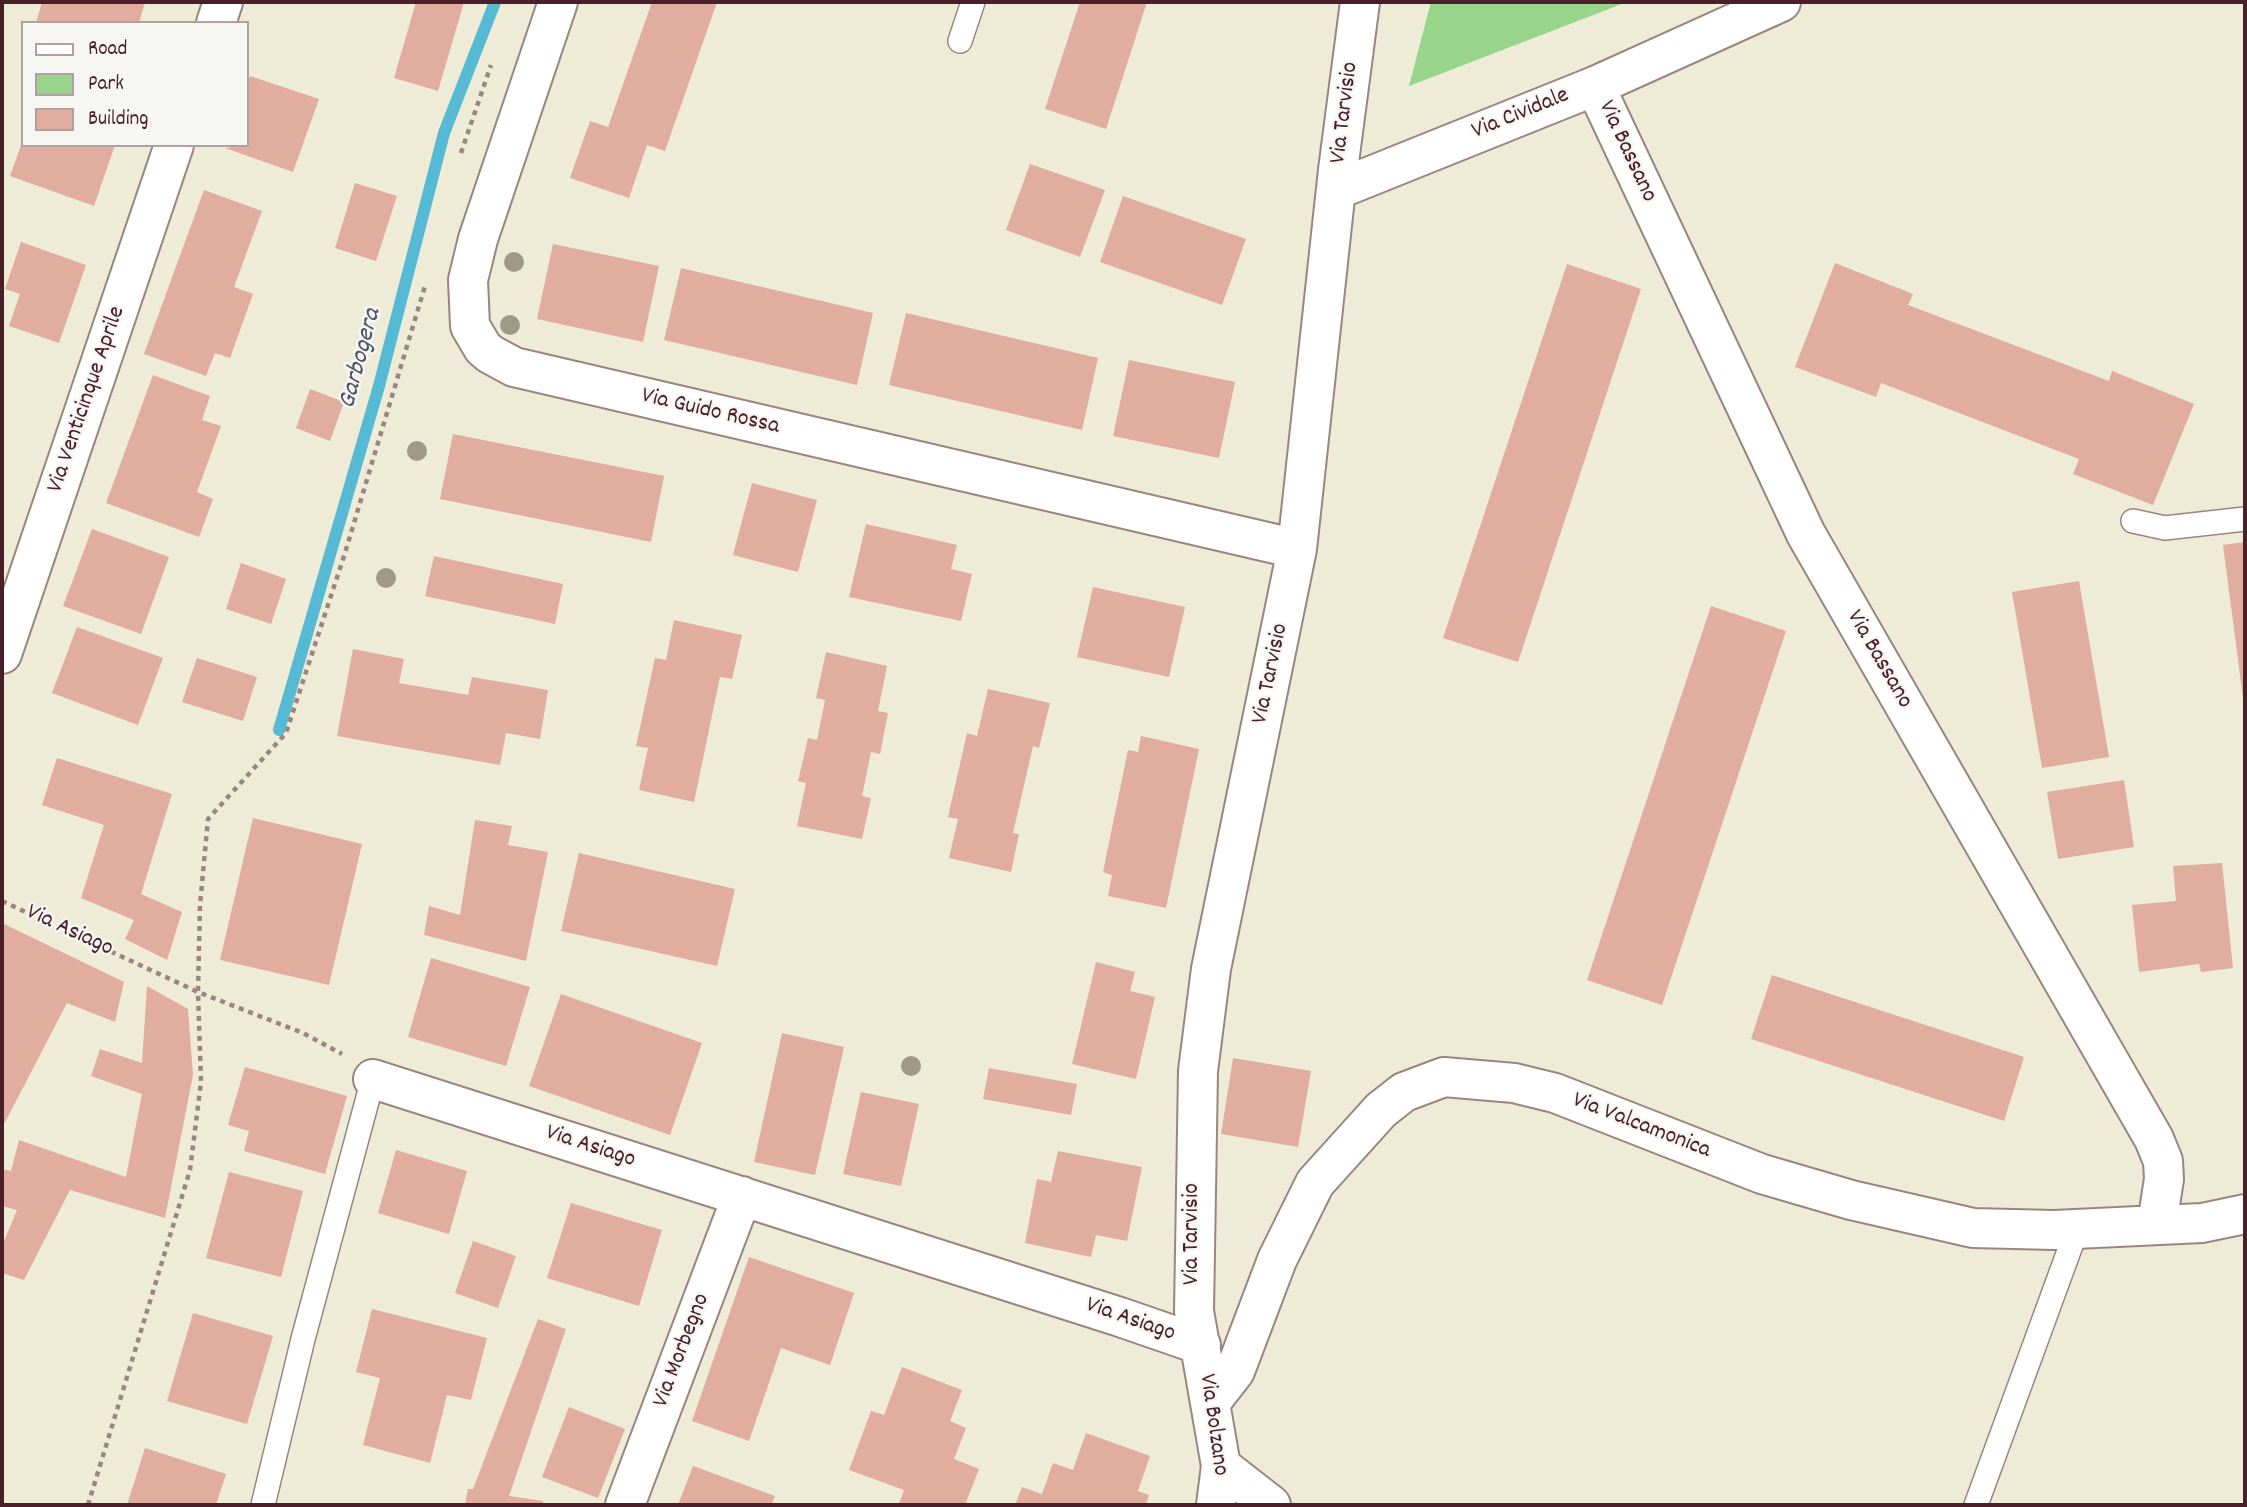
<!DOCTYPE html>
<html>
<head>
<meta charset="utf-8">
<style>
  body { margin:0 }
  #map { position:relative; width:2247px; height:1507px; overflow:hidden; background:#eeebd7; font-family:Dekko,sans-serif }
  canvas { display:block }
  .frame { position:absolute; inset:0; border:4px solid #4a1f2b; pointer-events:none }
  .legend { position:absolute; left:21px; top:21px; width:228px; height:126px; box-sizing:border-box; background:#f6f6f2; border:2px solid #b1a0a2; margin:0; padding:9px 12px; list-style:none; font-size:21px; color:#4a1f2b }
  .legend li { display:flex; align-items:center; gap:14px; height:35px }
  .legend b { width:35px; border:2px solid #b1a0a2 }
</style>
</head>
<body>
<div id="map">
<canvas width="2247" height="1507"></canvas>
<div class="frame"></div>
<ul class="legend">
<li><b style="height:9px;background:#fff"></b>Road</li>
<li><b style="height:19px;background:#98d58a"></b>Park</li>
<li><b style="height:19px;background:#e1ad9e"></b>Building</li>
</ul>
</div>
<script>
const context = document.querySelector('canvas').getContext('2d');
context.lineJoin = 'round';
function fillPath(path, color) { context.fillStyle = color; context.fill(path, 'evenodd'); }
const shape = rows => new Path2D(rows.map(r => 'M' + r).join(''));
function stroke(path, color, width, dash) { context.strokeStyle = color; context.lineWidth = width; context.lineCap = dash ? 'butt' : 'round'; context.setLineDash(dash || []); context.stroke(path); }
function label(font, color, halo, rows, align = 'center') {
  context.font = font + ' Dekko,sans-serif'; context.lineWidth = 5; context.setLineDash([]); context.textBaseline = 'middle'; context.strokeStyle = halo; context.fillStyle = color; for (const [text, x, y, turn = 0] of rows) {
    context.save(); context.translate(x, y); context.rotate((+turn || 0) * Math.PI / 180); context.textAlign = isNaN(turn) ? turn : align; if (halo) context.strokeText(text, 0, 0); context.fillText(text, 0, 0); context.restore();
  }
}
fillPath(shape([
  [1431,2,1627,2,1409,86]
]), '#98d58a');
stroke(shape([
  [279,730,379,386,444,133,495,2]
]), '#56bad4', 12);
fillPath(shape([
  [42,2,145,2,139,23,36,23],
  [416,2,464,2,438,91,394,78],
  [652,2,717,2,665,151,647,145,629,198,570,178,590,121,608,127],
  [1080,2,1147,2,1106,129,1045,109],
  [250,76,319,99,293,172,225,148,247,145,247,86],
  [21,145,115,145,94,206,10,176],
  [1030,164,1105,190,1080,257,1006,230],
  [355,183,397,196,376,261,335,248],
  [204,190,262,211,234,287,253,294,230,358,215,353,206,376,144,354],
  [1123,196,1246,239,1222,305,1100,262],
  [21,242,86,265,59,343,9,326,20,294,5,289],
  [553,244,659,266,643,342,537,319],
  [1835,263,1913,294,1908,305,2109,381,2112,371,2194,404,2153,505,2073,474,2079,459,1881,383,1876,397,1795,367],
  [1567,264,1641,289,1518,662,1443,638],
  [681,268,873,313,857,385,664,340],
  [906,313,1098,358,1082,430,889,385],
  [1129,360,1235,382,1219,458,1113,436],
  [153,375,210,396,202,420,221,426,197,492,213,499,199,537,106,503],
  [310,389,344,402,330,441,296,428],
  [453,434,664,476,651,542,440,499],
  [752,483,817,500,798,572,733,555],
  [866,524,957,545,951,569,972,574,961,621,849,597],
  [92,529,169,557,141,634,63,606],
  [2245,542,2245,706,2244,706,2223,545],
  [434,556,563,584,555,624,425,596],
  [241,563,286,579,271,624,226,609],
  [2079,581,2109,757,2042,768,2012,592],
  [1093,587,1185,607,1169,677,1077,657],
  [1711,606,1786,631,1662,1005,1587,980],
  [674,620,742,635,732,679,720,677,694,802,639,790,648,748,636,746,655,658,666,660],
  [77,627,163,658,138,725,52,693],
  [353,649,404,659,399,683,468,695,472,677,548,690,540,739,506,733,500,765,337,736],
  [826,652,887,666,878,711,888,713,880,754,871,752,862,796,871,798,862,839,797,826,806,783,798,781,808,738,817,740,825,700,816,698],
  [197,658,257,677,243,721,182,702],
  [988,689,1050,703,1039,748,1033,746,1013,833,1019,834,1011,872,949,858,958,819,948,817,967,733,977,736],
  [1141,736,1199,749,1166,908,1108,896,1112,875,1103,872,1128,750,1138,752],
  [57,758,172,794,141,894,182,912,167,960,125,939,134,920,81,898,104,825,42,805],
  [2124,780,2134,847,2058,859,2047,792],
  [253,818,362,844,329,985,220,960],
  [475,820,512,826,508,845,548,852,526,961,424,935,429,906,460,915],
  [579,853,735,889,717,966,561,931],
  [2222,863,2233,968,2201,972,2199,964,2139,972,2132,905,2176,901,2173,866],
  [2,923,124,982,115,1022,67,1003,2,1128],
  [431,958,530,987,506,1066,408,1037],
  [1096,962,1135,972,1130,991,1155,997,1136,1079,1072,1064],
  [1772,975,2024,1057,2004,1121,1751,1039],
  [147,986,188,1009,193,1075,165,1218,70,1190,24,1280,2,1273,2,1246,17,1210,2,1206,2,1169,11,1171,19,1140,126,1177,142,1094,91,1076,100,1049,142,1063],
  [561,994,702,1043,670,1135,529,1086],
  [782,1033,844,1047,815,1175,754,1162],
  [1233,1058,1311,1071,1298,1147,1221,1134],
  [245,1067,347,1096,325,1174,244,1151,249,1131,228,1125],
  [989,1068,1077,1084,1071,1115,983,1099],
  [861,1092,919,1104,901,1186,843,1174],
  [396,1150,467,1171,449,1234,378,1213],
  [1058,1151,1142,1167,1127,1241,1096,1235,1091,1257,1025,1243,1037,1179,1051,1182],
  [229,1172,303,1191,281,1277,206,1258],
  [571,1203,662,1230,639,1306,547,1278],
  [473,1241,516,1256,498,1308,455,1293],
  [749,1257,854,1293,830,1365,781,1348,749,1441,692,1421],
  [372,1309,487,1338,471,1400,447,1395,430,1463,363,1445,380,1378,356,1372],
  [193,1313,273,1336,247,1424,167,1401],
  [538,1319,566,1329,509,1496,543,1501,543,1505,465,1505,468,1489,473,1489],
  [902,1367,962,1390,950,1421,966,1428,954,1459,979,1469,965,1505,902,1505,899,1504,904,1490,849,1470,871,1411,884,1415],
  [569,1407,625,1429,598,1498,542,1477],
  [1086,1433,1150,1456,1138,1491,1149,1495,1146,1505,1015,1505,1022,1487,1042,1494,1053,1463,1073,1470],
  [145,1448,226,1474,216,1505,127,1505],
  [693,1466,775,1496,771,1505,678,1505]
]), '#e1ad9e');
const service = shape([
  [960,41,973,2],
  [2133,521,2165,528,2245,519],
  [263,1505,303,1339,373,1079],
  [1976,1505,2077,1229]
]);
const minor = shape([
  [558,2,478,239,468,280,470,326,483,348,490,354,514,367,1297,549],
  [1595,86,1806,534,2154,1139,2163,1161,2164,1179,2157,1224],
  [1336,190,1595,86,1781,2],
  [373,1079,1120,1317,1201,1345],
  [1210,1403,1235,1371,1277,1260,1315,1183,1381,1110,1404,1092,1444,1077,1514,1083,1555,1093,1762,1174,1851,1200,1973,1228,2054,1230,2202,1223,2245,1214],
  [1221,1466,1271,1505],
  [625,1505,742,1196],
  [1216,1505,1221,1466,1194,1311,1198,1071,1211,969,1297,549,1338,170,1360,2]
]);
const tertiary = shape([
  [216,23,223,2],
  [2,654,174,145]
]);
stroke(service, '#9c8581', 26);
stroke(minor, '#9c8581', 42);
stroke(tertiary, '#9c8581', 42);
stroke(shape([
  [461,153,491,65],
  [2,901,198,992,303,1033,342,1054],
  [88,1505,190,1170,201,1082,198,992,200,905,208,819,286,733,345,553,425,286]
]), '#9c8581', 4.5, [5, 5]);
stroke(service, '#fff', 23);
stroke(minor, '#fff', 38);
stroke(tertiary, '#fff', 38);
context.fillStyle = '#a09988';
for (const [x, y] of [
  [514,262],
  [510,325],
  [417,451],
  [386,578],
  [911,1066]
]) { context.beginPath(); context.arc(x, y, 10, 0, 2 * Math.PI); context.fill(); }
label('24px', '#4a1f2b', '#f6f6f2', [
  ["Via Tarvisio",1346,113,-83],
  ["Via Cividale",1521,115,-22],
  ["Via Bassano",1626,152,65],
  ["Via Venticinque Aprile",88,400,-71],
  ["Via Guido Rossa",710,413,13],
  ["Via Bassano",1878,660,60],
  ["Via Tarvisio",1272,674,-78],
  ["Via Asiago",69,932,25],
  ["Via Valcamonica",1641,1127,21],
  ["Via Asiago",590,1148,18],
  ["Via Tarvisio",1194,1234,-90],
  ["Via Asiago",1130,1321,19],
  ["Via Morbegno",683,1351,-69],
  ["Via Bolzano",1212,1425,82]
]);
label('italic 26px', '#4e5566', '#f6f6f2', [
  ["Garbogera",362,359,-75]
]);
</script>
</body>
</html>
